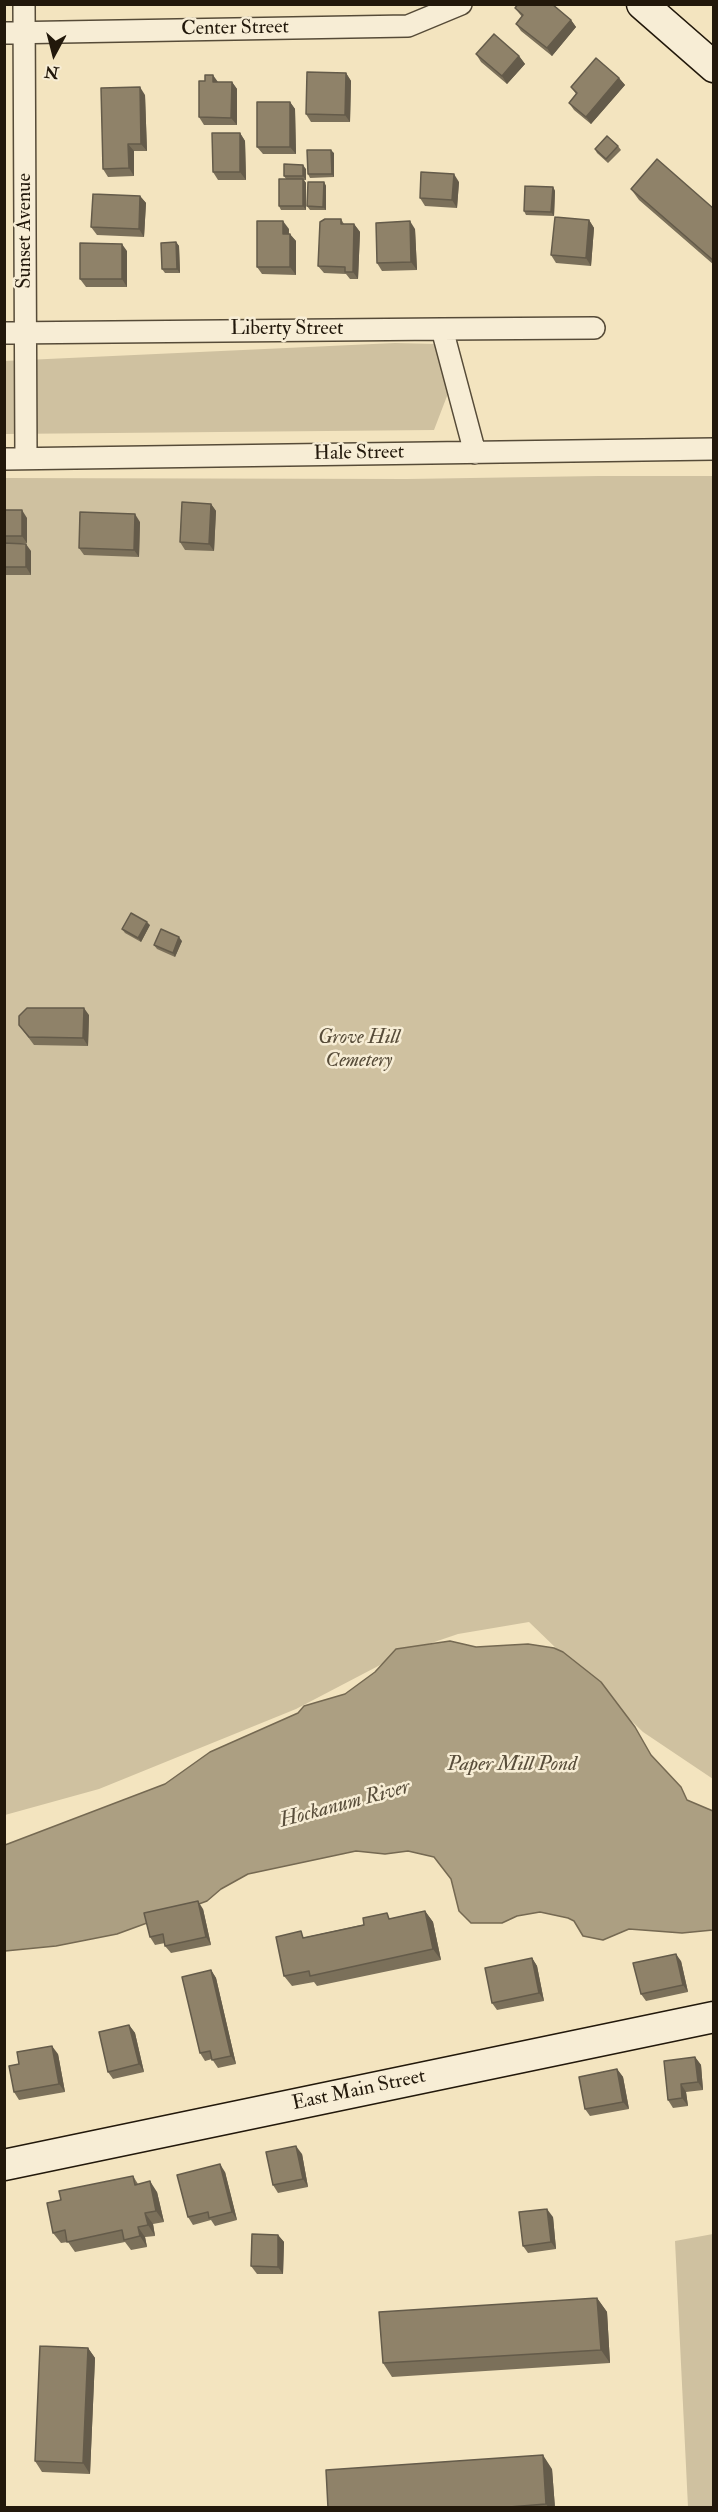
<!DOCTYPE html>
<html>
<head>
<meta charset="utf-8">
<style>
  body { margin:0 }
  #map { position:relative; width:718px; height:2512px; overflow:hidden; background:#f3e4bf; font-family:"IM FELL Double Pica",serif }
  canvas { display:block }
  .frame { position:absolute; inset:0; border:6px solid #22180b; pointer-events:none }
  .north { position:absolute; left:24px; top:24px; width:60px; height:60px; -webkit-text-stroke:4px #f7edd5; paint-order:stroke; rotate:187deg; font-size:16px; font-weight:700; line-height:24px; text-align:center; color:#22180b }
  .north::after { content:''; display:block; margin:auto; width:21px; height:27px; background:#22180b; clip-path:polygon(50% 0,100% 100%,50% 72%,0 100%) }
</style>
</head>
<body>
<div id="map">
<canvas width="718" height="2512"></canvas>
<div class="frame"></div>
<div class="north">N</div>
</div>
<script>
const context = document.querySelector('canvas').getContext('2d');
context.lineJoin = 'round';
function fillPath(path, color) { context.fillStyle = color; context.fill(path, 'evenodd'); }
const shape = rows => new Path2D(rows.map(r => 'M' + r).join(''));
function stroke(path, color, width, dash) { context.strokeStyle = color; context.lineWidth = width; context.lineCap = dash ? 'butt' : 'round'; context.setLineDash(dash || []); context.stroke(path); }
function label(font, color, halo, rows, align = 'center') {
  context.font = font + ' "IM FELL Double Pica",serif'; context.lineWidth = 5; context.setLineDash([]); context.textBaseline = 'middle'; context.strokeStyle = halo; context.fillStyle = color; for (const [text, x, y, turn = 0] of rows) {
    context.save(); context.translate(x, y); context.rotate((+turn || 0) * Math.PI / 180); context.textAlign = isNaN(turn) ? turn : align; if (halo) context.strokeText(text, 0, 0); context.fillText(text, 0, 0); context.restore();
  }
}
fillPath(shape([
  [395,343,437,344,452,383,434,430,5,434,4,361],
  [598,476,713,476,713,1779,643,1732,529,1622,458,1634,405,1652,296,1709,99,1789,5,1815,5,478,407,479],
  [713,2234,713,2507,688,2507,675,2241]
]), '#cfc1a0');
const water = shape([
  [450,1641,476,1647,528,1644,554,1648,563,1652,601,1682,635,1727,651,1755,681,1787,687,1800,713,1811,713,1930,682,1933,629,1929,603,1940,583,1936,574,1921,568,1918,540,1912,517,1916,502,1923,471,1923,459,1911,451,1879,434,1857,408,1851,385,1854,356,1851,248,1874,221,1889,207,1901,117,1934,56,1946,5,1951,5,1845,165,1784,210,1752,298,1713,304,1706,345,1694,375,1672,396,1649,450,1641]
]);
fillPath(water, '#ac9f82');
stroke(water, '#756952', 1.5);
const street = shape([
  [24,4,26,458],
  [4,33,408,26,461,4],
  [442,329,594,328],
  [4,333,442,329,475,453],
  [4,459,714,449]
]);
const secondary = shape([
  [642,4,714,67],
  [4,2165,714,2017]
]);
stroke(street, '#564b38', 24);
stroke(secondary, '#22180b', 33);
stroke(street, '#f7edd5', 21);
stroke(secondary, '#f7edd5', 30);
fillPath(shape([
  [515,8,571,20,576,27,552,56,521,31,516,24,522,17],
  [476,54,519,56,525,64,507,84,481,62],
  [346,73,351,81,350,122,311,122,306,114],
  [619,78,625,85,591,124,574,110,569,103,576,94,571,87],
  [218,82,232,82,237,89,237,125,204,125,199,117],
  [145,95,147,151,134,151,134,176,108,177,103,169],
  [290,102,295,109,296,154,263,154,257,147],
  [240,133,245,141,246,180,218,180,213,172],
  [618,146,621,150,608,163,597,153,595,149],
  [334,153,334,177,310,178,308,174],
  [306,169,306,180,304,180,306,183,306,210,281,210,279,206,286,179,284,176],
  [324,182,326,186,326,210,310,210,307,206],
  [459,182,457,208,425,206,420,198],
  [553,187,555,191,554,216,526,215,524,211],
  [631,189,714,209,714,265,639,200],
  [140,196,146,203,144,237,97,235,91,227],
  [341,219,344,224,354,224,360,232,358,279,350,279,346,274,324,273,318,266],
  [589,220,594,228,591,266,556,263,551,255],
  [289,229,289,234,296,241,296,275,262,274,257,267],
  [415,229,417,270,382,271,377,263],
  [176,242,179,246,180,273,165,273,162,269],
  [127,251,127,287,86,287,80,279],
  [211,504,216,511,214,551,185,550,180,542],
  [4,510,27,518,27,543,5,543,31,551,31,575,6,575,6,580,4,580],
  [140,522,139,557,84,555,79,548],
  [150,925,141,942,125,933,122,929],
  [182,941,175,957,157,949,154,945],
  [89,1015,88,1046,34,1045,19,1025],
  [203,1909,211,1945,171,1953,165,1946,165,1943,155,1945,150,1937],
  [425,1911,433,1922,441,1960,317,1986,314,1982,292,1986,284,1976,306,1937],
  [532,1958,537,1966,544,2001,497,2010,492,2003],
  [681,1961,688,1992,646,2001,641,1994],
  [211,1970,216,1978,236,2064,218,2068,212,2059,205,2061,200,2053],
  [129,2025,135,2033,144,2072,113,2079,108,2072],
  [58,2054,65,2092,19,2100,14,2092,19,2064],
  [695,2057,701,2065,703,2090,686,2092,688,2106,673,2108,668,2100],
  [617,2069,623,2077,629,2109,590,2116,585,2109],
  [302,2154,308,2187,278,2193,273,2185],
  [225,2172,237,2220,215,2226,211,2220,193,2225,188,2217],
  [133,2176,138,2184,157,2192,164,2222,153,2224,155,2236,145,2237,147,2247,131,2250,125,2242,75,2252,68,2242,61,2243,53,2233,61,2200],
  [553,2217,556,2249,528,2253,523,2246],
  [278,2235,284,2242,283,2274,257,2274,251,2266],
  [597,2298,607,2312,610,2363,392,2377,383,2363],
  [88,2348,95,2358,90,2474,42,2472,35,2461],
  [552,2469,555,2508,328,2508]
]), '#7b705a');
fillPath(shape([
  [571,20,576,27,552,56,547,48],
  [519,56,525,64,507,84,502,76],
  [346,73,351,81,350,122,345,115],
  [213,75,218,82,213,82],
  [619,78,625,85,591,124,586,117],
  [232,82,237,89,237,125,231,118],
  [140,87,145,95,147,151,141,144],
  [290,102,295,109,296,154,290,147],
  [240,133,245,141,246,180,240,172],
  [128,144,134,151,134,176,129,168],
  [331,150,334,153,334,177,332,174],
  [303,165,306,169,306,180,303,176],
  [454,174,459,182,457,208,452,200],
  [303,179,306,183,306,210,303,206],
  [324,182,326,186,326,210,323,207],
  [553,187,555,191,554,216,551,212],
  [140,196,146,203,144,237,139,229],
  [589,220,594,228,591,266,586,258],
  [283,221,289,229,288,241,283,234],
  [410,221,415,229,417,270,411,262],
  [354,224,360,232,358,279,353,272],
  [290,234,296,241,296,275,290,267],
  [176,242,179,246,180,273,177,269],
  [122,244,127,251,127,287,122,279],
  [211,504,216,511,214,551,209,544],
  [22,510,27,518,27,543,22,536],
  [135,514,140,522,139,557,134,550],
  [26,544,31,551,31,575,26,567],
  [147,922,150,925,141,942,138,938],
  [179,937,182,941,175,957,173,953],
  [84,1008,89,1015,88,1046,83,1038],
  [198,1901,203,1909,211,1945,206,1937],
  [425,1911,433,1922,441,1960,433,1949],
  [676,1954,681,1961,688,1992,683,1985],
  [532,1958,537,1966,544,2001,539,1993],
  [211,1970,216,1978,236,2064,231,2056],
  [129,2025,135,2033,144,2072,139,2064],
  [52,2046,58,2054,65,2092,59,2084],
  [695,2057,701,2065,703,2090,698,2082],
  [617,2069,623,2077,629,2109,623,2102],
  [681,2084,686,2092,688,2106,682,2098],
  [296,2146,302,2154,308,2187,303,2179],
  [220,2164,225,2172,237,2220,232,2212],
  [150,2181,157,2192,164,2222,156,2211],
  [547,2209,553,2217,556,2249,551,2242],
  [145,2213,153,2224,155,2236,148,2225],
  [138,2227,145,2237,147,2247,140,2236],
  [278,2235,284,2242,283,2274,278,2267],
  [597,2298,607,2312,610,2363,601,2350],
  [88,2348,95,2358,90,2474,83,2463],
  [543,2455,552,2469,555,2508,549,2508,546,2504]
]), '#645b4a');
const building = shape([
  [518,4,552,4,571,20,547,48,516,24,523,15,515,8,518,4],
  [494,34,519,56,502,76,476,54,494,34],
  [596,58,619,78,586,117,569,103,577,93,571,87,596,58],
  [307,72,346,73,345,115,306,114,307,72],
  [205,75,213,75,213,82,232,82,231,118,199,117,199,81,205,81,205,75],
  [140,87,141,144,128,144,129,168,103,169,101,88,140,87],
  [257,102,290,102,290,147,257,147,257,102],
  [212,133,240,133,240,172,213,172,212,133],
  [607,136,618,146,606,159,595,149,607,136],
  [307,150,331,150,332,174,308,174,307,150],
  [657,159,714,209,714,261,631,189,657,159],
  [284,164,303,165,303,176,284,176,284,164],
  [421,172,454,174,452,200,420,198,421,172],
  [279,179,303,179,303,206,279,206,279,179],
  [308,182,324,182,323,207,307,206,308,182],
  [525,186,553,187,551,212,524,211,525,186],
  [93,194,140,196,139,229,91,227,93,194],
  [555,217,589,220,586,258,551,255,555,217],
  [325,219,341,219,341,224,354,224,353,272,345,272,345,267,318,266,320,222,325,219],
  [257,221,283,221,283,234,290,234,290,267,257,267,257,221],
  [410,221,411,262,377,263,376,223,410,221],
  [176,242,177,269,162,269,161,243,176,242],
  [80,243,122,244,122,279,80,279,80,243],
  [182,502,211,504,209,544,180,542,182,502],
  [4,510,22,510,22,536,4,536,4,510],
  [80,512,135,514,134,550,79,548,80,512],
  [4,543,26,544,26,567,4,567,4,543],
  [131,913,147,922,138,938,122,929,131,913],
  [161,929,179,937,173,953,154,945,161,929],
  [27,1008,84,1008,83,1038,29,1037,19,1025,19,1016,27,1008],
  [198,1901,206,1937,165,1946,163,1934,150,1937,144,1913,198,1901],
  [425,1911,433,1949,310,1976,309,1971,284,1976,276,1937,301,1931,303,1938,364,1925,363,1918,387,1913,389,1919,425,1911],
  [676,1954,683,1985,641,1994,633,1963,676,1954],
  [532,1958,539,1993,492,2003,485,1968,532,1958],
  [211,1970,231,2056,212,2060,210,2051,200,2053,182,1977,211,1970],
  [129,2025,139,2064,108,2072,99,2032,129,2025],
  [52,2046,59,2084,14,2092,9,2066,19,2064,17,2052,52,2046],
  [695,2057,698,2082,681,2084,682,2098,668,2100,664,2061,695,2057],
  [617,2069,623,2102,585,2109,579,2077,617,2069],
  [296,2146,303,2179,273,2185,266,2152,296,2146],
  [220,2164,232,2212,209,2218,208,2212,188,2217,177,2175,220,2164],
  [133,2176,135,2185,150,2181,156,2211,145,2213,148,2225,138,2227,140,2236,124,2240,122,2230,67,2242,65,2230,53,2233,47,2203,61,2200,59,2191,133,2176],
  [547,2209,551,2242,523,2246,519,2212,547,2209],
  [252,2234,278,2235,278,2267,251,2266,252,2234],
  [597,2298,601,2350,383,2363,379,2312,597,2298],
  [40,2346,88,2348,83,2463,35,2461,40,2346],
  [543,2455,546,2504,497,2508,328,2508,326,2470,543,2455]
]);
fillPath(building, '#8f8269');
stroke(building, '#645b4a', 1.5);
label('20px', '#22180b', '#f7edd5', [
  ["Center Street",235,29,-1],
  ["Sunset Avenue",26,231,-90],
  ["Liberty Street",287,330],
  ["Hale Street",359,454,-1],
  ["East Main Street",359,2091,-12]
]);
label('italic 20px', '#564b38', '#f7edd5', [
  ["Grove Hill",359,1039],
  ["Cemetery",359,1062]
]);
label('italic 21px', '#594e3b', '#f7edd5', [
  ["Paper Mill Pond",512,1765],
  ["Hockanum River",345,1805,-15]
]);
</script>
</body>
</html>
